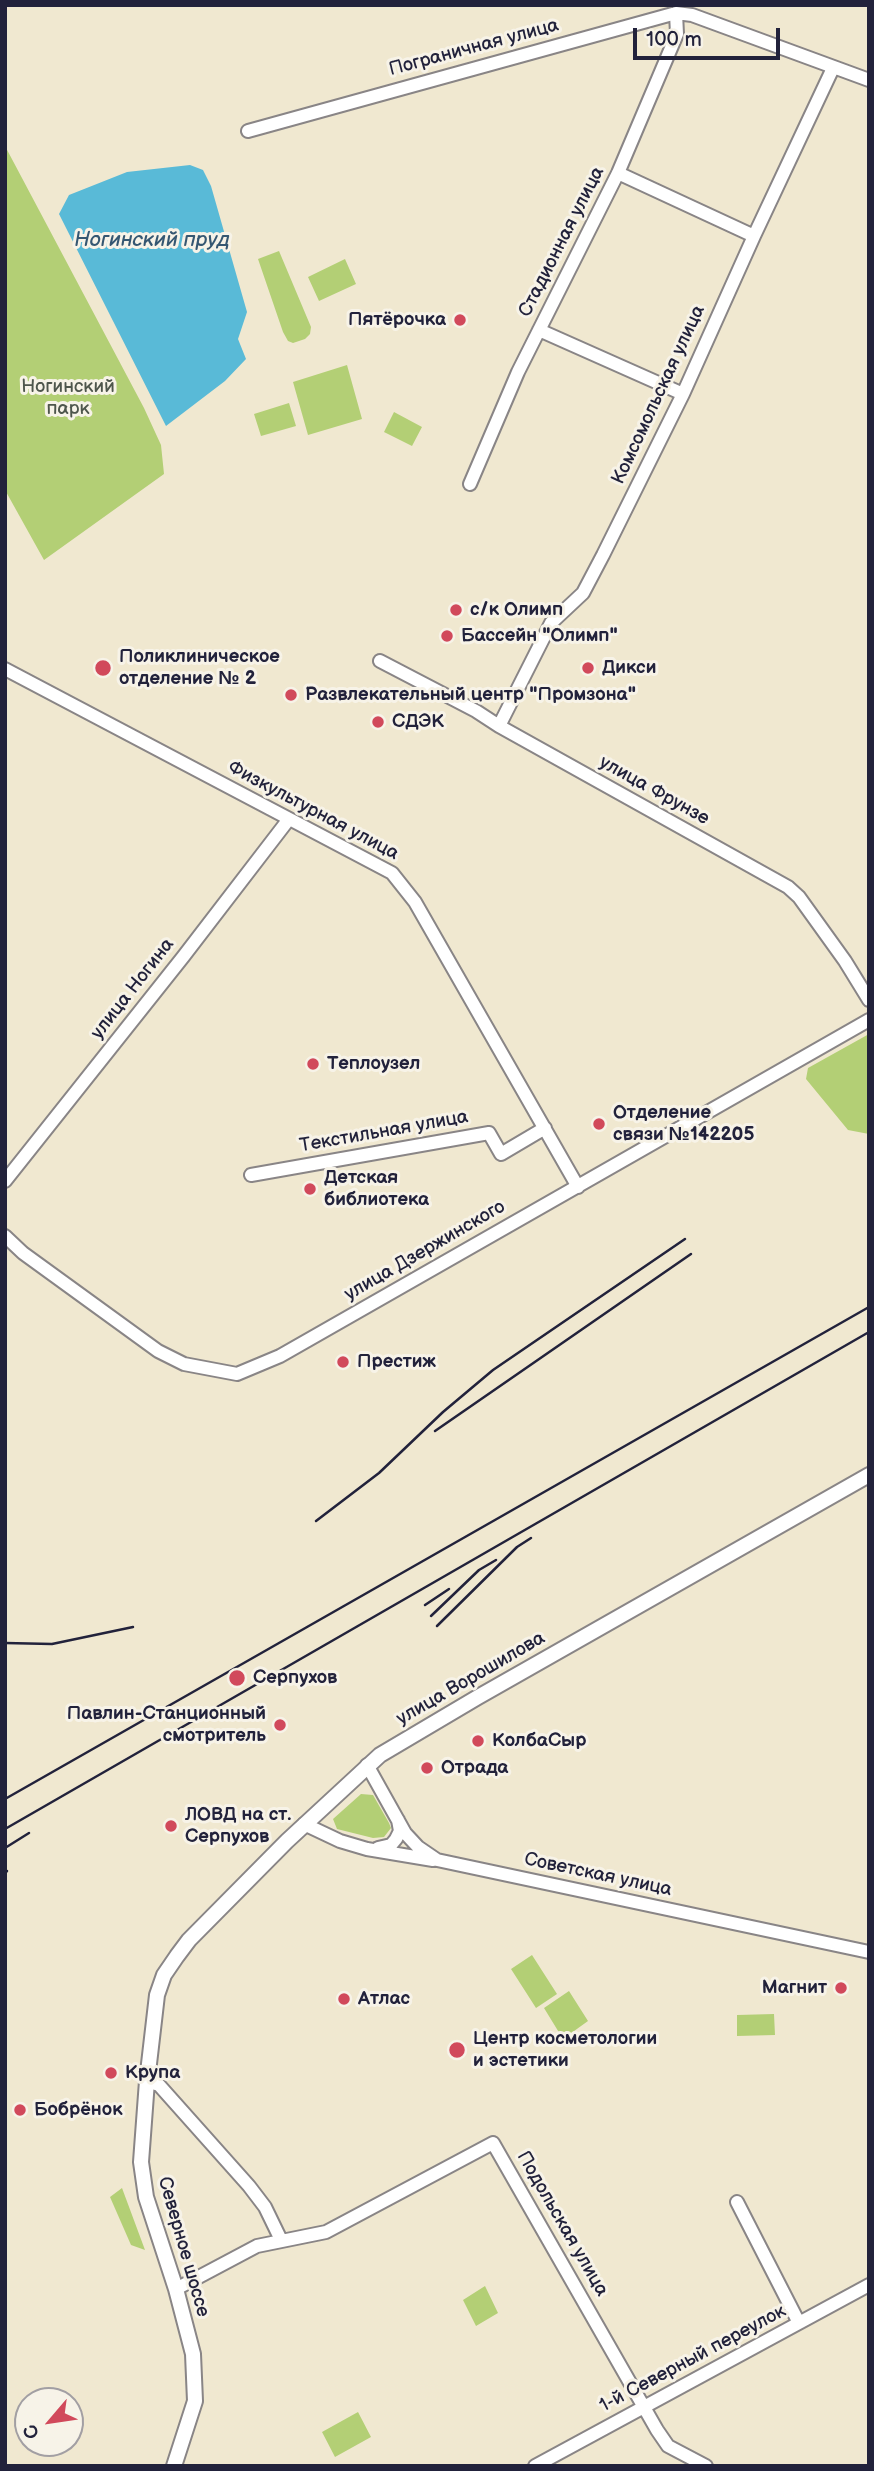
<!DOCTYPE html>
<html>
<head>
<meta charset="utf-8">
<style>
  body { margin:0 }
  #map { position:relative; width:874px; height:2471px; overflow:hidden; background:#f0e8d0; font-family:"Balsamiq Sans",sans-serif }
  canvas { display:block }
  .frame { position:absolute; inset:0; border:7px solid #22223b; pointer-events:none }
  .north { position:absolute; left:14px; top:2387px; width:70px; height:70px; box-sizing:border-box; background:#f7f3e8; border:2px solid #a29fa3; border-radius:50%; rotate:241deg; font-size:19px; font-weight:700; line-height:28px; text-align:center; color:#22223b }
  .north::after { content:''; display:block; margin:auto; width:24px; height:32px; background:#d1495b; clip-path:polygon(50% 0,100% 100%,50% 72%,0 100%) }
  .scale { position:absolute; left:633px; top:28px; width:147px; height:32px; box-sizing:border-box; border:4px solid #22223b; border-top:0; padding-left:9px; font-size:21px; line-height:24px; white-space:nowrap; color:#22223b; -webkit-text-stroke:5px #f7f3e8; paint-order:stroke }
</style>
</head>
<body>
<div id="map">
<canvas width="874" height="2471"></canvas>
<div class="frame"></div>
<div class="north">С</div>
<div class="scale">100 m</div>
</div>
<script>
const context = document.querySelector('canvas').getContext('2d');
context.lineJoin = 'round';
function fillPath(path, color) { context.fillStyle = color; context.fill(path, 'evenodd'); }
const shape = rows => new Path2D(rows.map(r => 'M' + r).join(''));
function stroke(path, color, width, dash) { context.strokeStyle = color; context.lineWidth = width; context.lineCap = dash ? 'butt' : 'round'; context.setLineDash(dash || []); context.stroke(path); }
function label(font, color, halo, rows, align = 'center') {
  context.font = font + ' "Balsamiq Sans",sans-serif'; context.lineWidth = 6; context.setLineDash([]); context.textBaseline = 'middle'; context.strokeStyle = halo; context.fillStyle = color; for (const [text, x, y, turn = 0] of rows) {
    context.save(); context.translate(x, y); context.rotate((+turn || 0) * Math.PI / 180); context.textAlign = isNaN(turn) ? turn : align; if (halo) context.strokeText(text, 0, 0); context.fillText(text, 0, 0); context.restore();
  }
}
fillPath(shape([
  [5,146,144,408,161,445,164,474,44,560,5,490],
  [279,251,311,327,310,334,305,339,293,343,288,341,283,332,258,259],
  [345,259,356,284,319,301,308,277],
  [347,365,362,419,308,435,293,382],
  [289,403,296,426,261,436,254,414],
  [394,412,422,427,412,446,384,432],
  [869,1034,869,1134,848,1130,806,1079,808,1068],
  [361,1794,373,1795,389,1823,391,1828,384,1837,373,1838,337,1829,333,1819],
  [532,1955,557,1994,536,2008,511,1969],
  [569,1991,588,2021,563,2039,544,2008],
  [774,2014,775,2035,737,2036,737,2015],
  [122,2188,145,2250,131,2245,110,2197],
  [485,2286,498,2313,476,2326,463,2300],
  [358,2412,371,2437,335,2457,322,2432]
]), '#b3cf75');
fillPath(shape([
  [190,165,203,170,211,186,247,312,238,339,246,359,225,381,166,426,59,214,69,195,127,172]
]), '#59bad7');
const minor = shape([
  [248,131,676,13,692,15,869,80],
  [618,173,754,236],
  [539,330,683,394],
  [470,484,518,372,618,173,677,34,676,13],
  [380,661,476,711,499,726,788,887,799,897,845,961,869,1000],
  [5,669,392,873,415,902,578,1187],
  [499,726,551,623,583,593,603,555,683,394,754,236,833,68],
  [251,1175,489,1133,501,1154,545,1128],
  [5,1181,183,957,289,819],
  [5,1236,23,1253,158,1351,184,1364,237,1374,280,1356,869,1020],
  [367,1765,405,1833,418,1847,437,1860,869,1952],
  [304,1824,340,1841,367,1849,433,1860],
  [378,1848,391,1845,396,1839,400,1831,398,1820],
  [147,2081,159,2085,249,2186,265,2207,281,2240],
  [737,2202,799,2323],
  [176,2289,257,2246,326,2232,493,2143,657,2430,668,2446,706,2466],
  [535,2466,869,2285]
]);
const major = shape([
  [174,2466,195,2401,193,2354,176,2289,146,2197,141,2162,147,2081,157,1995,164,1975,177,1956,189,1940,287,1841,380,1755,478,1697,869,1475]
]);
stroke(minor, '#898586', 16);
stroke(major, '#898586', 18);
stroke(minor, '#fff', 12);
stroke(major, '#fff', 14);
stroke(shape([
  [435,1431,691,1254],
  [316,1521,379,1473,443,1412,493,1370,685,1239],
  [425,1605,449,1589],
  [431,1616,479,1570,496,1560],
  [437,1626,517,1547,531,1538],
  [5,1643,52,1644,133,1627],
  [5,1799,869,1307],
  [5,1829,869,1332],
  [5,1848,29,1833],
  [5,1873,7,1871]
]), '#22223b', 2.5);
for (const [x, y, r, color] of [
  [460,320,7,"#d1495b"],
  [456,610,7,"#d1495b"],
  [447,636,7,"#d1495b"],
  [103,668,9,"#d1495b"],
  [588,668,7,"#d1495b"],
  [291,695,7,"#d1495b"],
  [378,722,7,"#d1495b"],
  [313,1064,7,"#d1495b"],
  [599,1124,7,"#d1495b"],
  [310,1189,7,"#d1495b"],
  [343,1362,7,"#d1495b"],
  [237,1678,9,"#d1495b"],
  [280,1725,7,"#d1495b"],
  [478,1741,7,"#d1495b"],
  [427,1768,7,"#d1495b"],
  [171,1826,7,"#d1495b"],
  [841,1988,7,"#d1495b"],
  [344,1999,7,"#d1495b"],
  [457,2050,9,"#d1495b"],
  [111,2073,7,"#d1495b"],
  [20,2110,7,"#d1495b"]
]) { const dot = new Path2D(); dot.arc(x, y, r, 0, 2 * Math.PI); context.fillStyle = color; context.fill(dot); stroke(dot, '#f7f3e8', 2.5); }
label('19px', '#22223b', '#f7f3e8', [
  ["Пограничная улица",474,48,-15],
  ["Стадионная улица",562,242,-63],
  ["Комсомольская улица",659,395,-65],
  ["улица Фрунзе",654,791,29],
  ["Физкультурная улица",313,811,28],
  ["улица Ногина",133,989,-52],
  ["Текстильная улица",384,1132,-10],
  ["улица Дзержинского",425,1251,-30],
  ["улица Ворошилова",471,1679,-30],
  ["Советская улица",598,1875,12],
  ["Подольская улица",562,2224,60],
  ["Северное шоссе",183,2247,74],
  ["1-й Северный переулок",693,2359,-28]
]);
label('bold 19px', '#22223b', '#f7f3e8', [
  ["Пятёрочка",446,320,"right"],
  ["с/к Олимп",470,610],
  ["Бассейн \"Олимп\"",461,636],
  ["Поликлиническое",119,657],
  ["отделение № 2",119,679],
  ["Дикси",602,668],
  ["Развлекательный центр \"Промзона\"",305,695],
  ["СДЭК",392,722],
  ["Теплоузел",327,1064],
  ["Отделение",613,1113],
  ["связи №142205",613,1135],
  ["Детская",324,1178],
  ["библиотека",324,1200],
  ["Престиж",357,1362],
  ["Серпухов",253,1678],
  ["Павлин-Станционный",266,1714,"right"],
  ["смотритель",266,1736,"right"],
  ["КолбаСыр",492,1741],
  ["Отрада",441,1768],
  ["ЛОВД на ст.",185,1815],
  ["Серпухов",185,1837],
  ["Магнит",827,1988,"right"],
  ["Атлас",358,1999],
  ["Центр косметологии",473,2039],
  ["и эстетики",473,2061],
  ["Крупа",125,2073],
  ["Бобрёнок",34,2110]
], 'left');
label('19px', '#4e564c', '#f7f3e8', [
  ["Ногинский",68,387],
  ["парк",68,409]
]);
label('italic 21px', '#355772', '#f7f3e8', [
  ["Ногинский пруд",152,241]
]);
</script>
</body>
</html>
